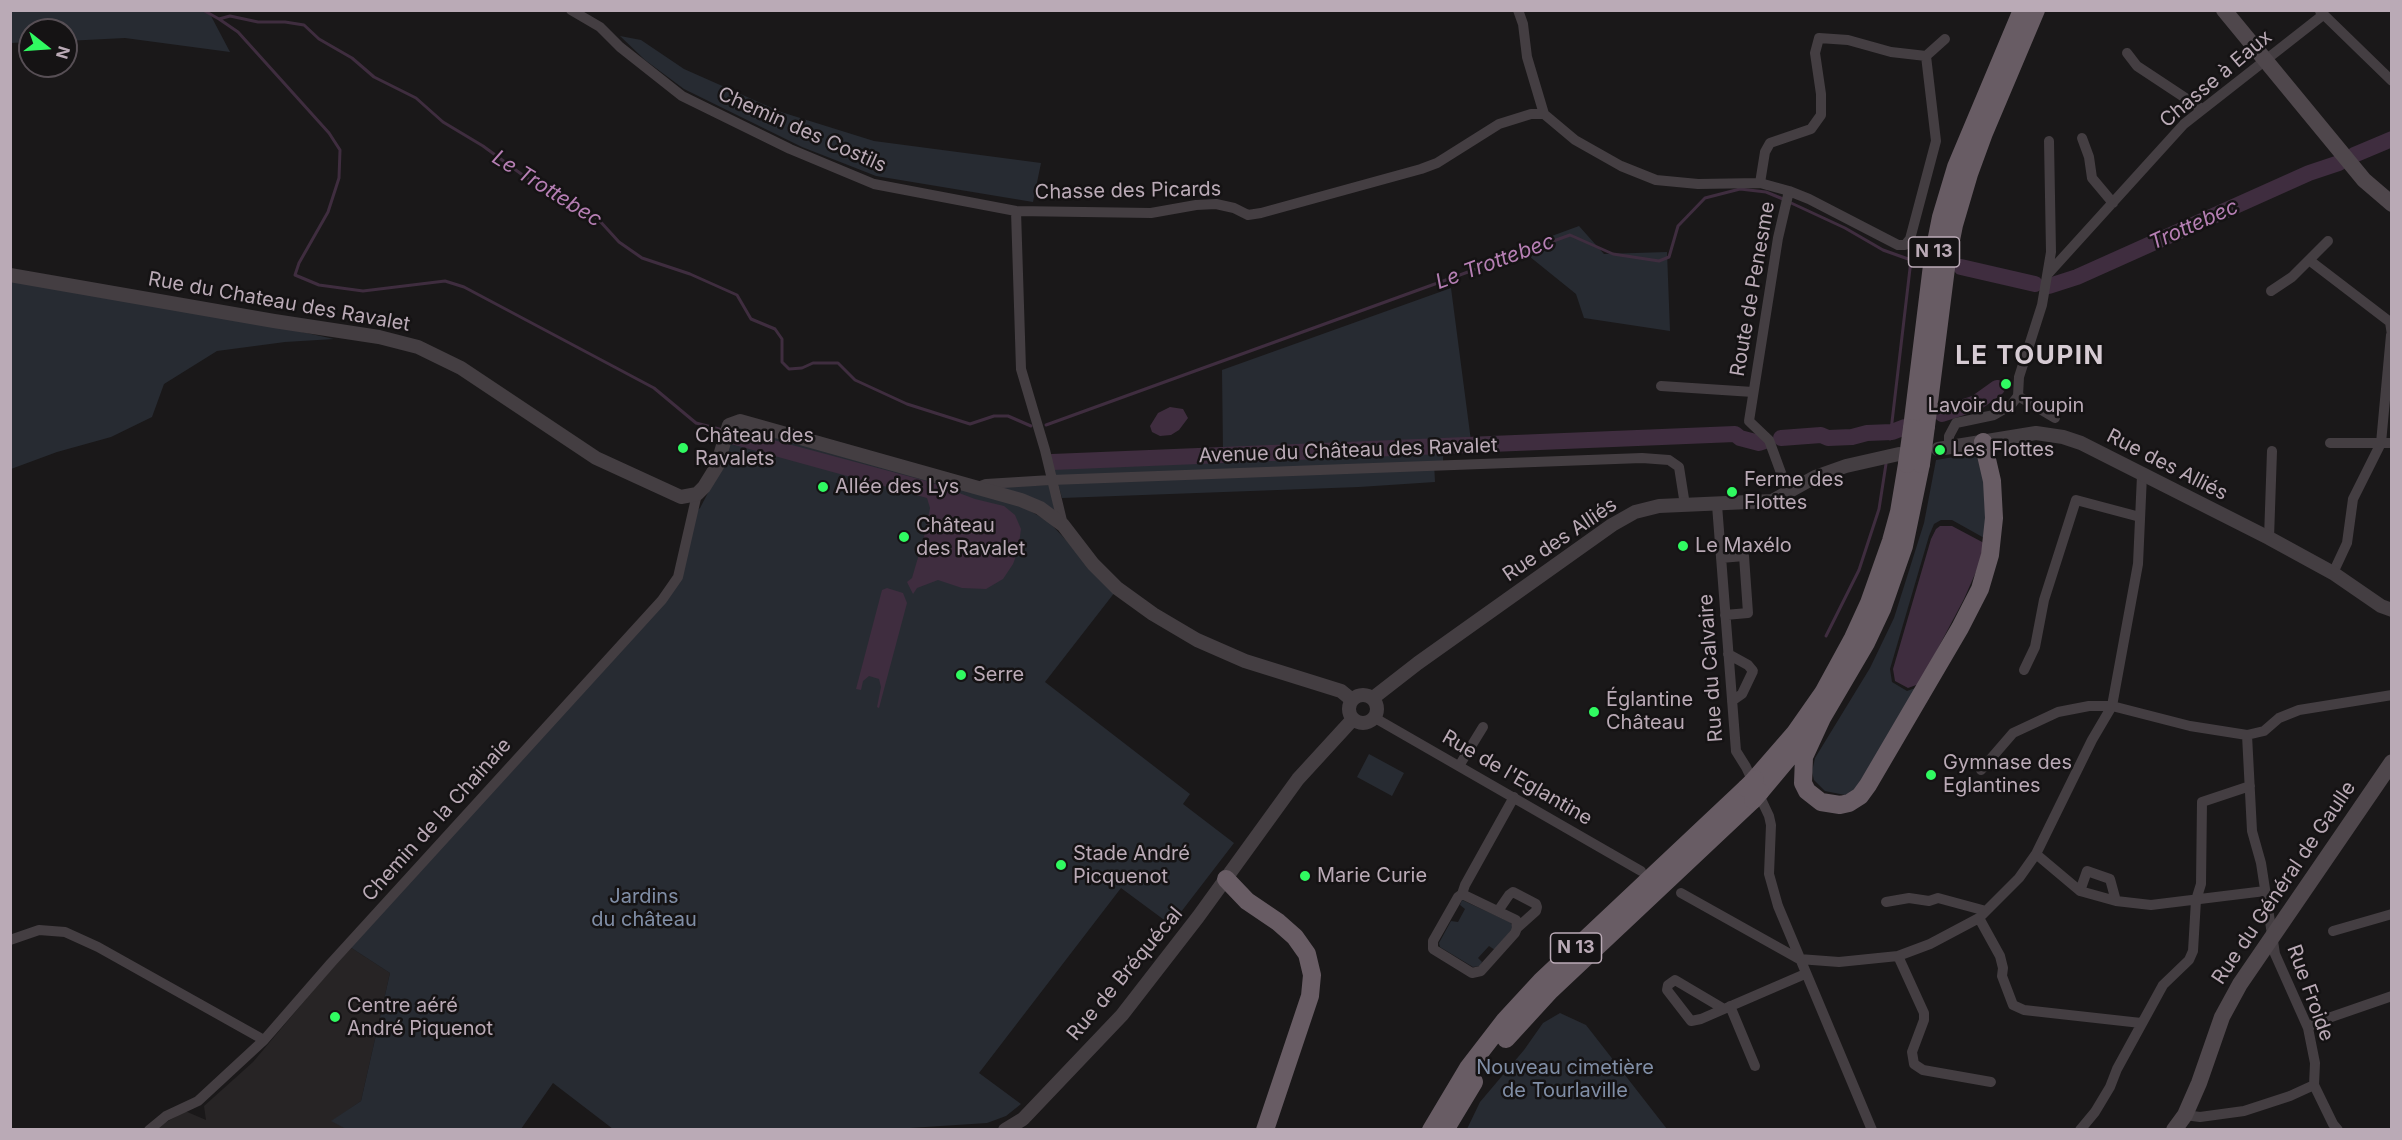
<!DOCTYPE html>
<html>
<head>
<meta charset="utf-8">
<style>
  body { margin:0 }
  #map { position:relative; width:2402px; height:1140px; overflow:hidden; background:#1a1819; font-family:Inter,sans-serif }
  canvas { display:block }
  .frame { position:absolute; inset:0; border:12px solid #baaab6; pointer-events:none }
  .north { position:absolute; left:18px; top:18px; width:60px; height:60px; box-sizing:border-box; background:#151314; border:2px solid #574f55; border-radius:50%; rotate:107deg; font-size:16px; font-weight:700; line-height:24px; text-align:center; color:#baaab6 }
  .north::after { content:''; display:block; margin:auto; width:21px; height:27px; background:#30fa61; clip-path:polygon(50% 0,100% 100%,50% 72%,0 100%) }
</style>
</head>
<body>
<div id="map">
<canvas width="2402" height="1140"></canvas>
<div class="frame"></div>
<div class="north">N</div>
</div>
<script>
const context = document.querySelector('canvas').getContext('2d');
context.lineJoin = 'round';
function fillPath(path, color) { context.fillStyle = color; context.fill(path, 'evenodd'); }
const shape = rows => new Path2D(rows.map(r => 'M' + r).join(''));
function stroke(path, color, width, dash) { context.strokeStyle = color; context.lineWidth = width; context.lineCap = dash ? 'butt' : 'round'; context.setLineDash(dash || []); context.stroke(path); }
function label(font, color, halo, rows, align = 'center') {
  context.font = font + ' Inter,sans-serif'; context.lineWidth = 5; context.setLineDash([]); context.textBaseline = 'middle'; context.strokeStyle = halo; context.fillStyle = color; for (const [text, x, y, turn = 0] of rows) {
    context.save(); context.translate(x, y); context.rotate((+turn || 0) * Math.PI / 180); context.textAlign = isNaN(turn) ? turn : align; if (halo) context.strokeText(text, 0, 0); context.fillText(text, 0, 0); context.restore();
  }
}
fillPath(shape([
  [350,947,390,973,361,1101,332,1121,348,1129,153,1130,185,1111,206,1120,204,1106,253,1062]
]), '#272425');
fillPath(shape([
  [10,11,201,11,210,14,230,52,125,38,66,41,66,30,30,30,30,42,11,43],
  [620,36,641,40,684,69,781,112,874,141,1041,163,1033,202,876,176,802,147,684,89,645,60],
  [1579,226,1604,254,1667,252,1670,331,1584,318,1576,294,1519,248],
  [11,279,184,306,334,339,285,342,217,351,164,384,152,417,111,437,57,452,11,469],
  [1451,288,1471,441,1443,446,1443,461,1434,462,1435,482,1359,487,1062,498,1052,462,1223,452,1222,370],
  [735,426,1022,506,1049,522,1115,592,1045,682,1190,794,1183,804,1234,843,1171,925,1121,888,979,1073,1021,1104,1006,1116,987,1123,895,1129,613,1129,553,1083,521,1129,348,1130,331,1121,361,1101,390,973,350,947,678,577,693,514,700,508,720,470],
  [1972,454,1980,458,1984,476,1986,539,1952,520,1941,520,1934,524,1929,536,1890,669,1892,682,1907,691,1921,686,1858,790,1845,795,1825,791,1814,780,1812,772,1815,758,1870,668,1894,618,1924,523,1936,460],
  [1050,485,1056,517,996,486],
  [1369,754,1404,773,1392,796,1357,777],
  [1462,900,1510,922,1512,925,1512,929,1495,950,1489,946,1478,958,1482,962,1480,966,1473,967,1440,947,1439,943,1451,921,1458,922,1465,909,1460,905],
  [1560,1013,1586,1025,1667,1129,1467,1129,1480,1102,1524,1050,1543,1023]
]), '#272b32');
fillPath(shape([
  [1170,407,1183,409,1188,418,1179,430,1171,435,1160,436,1152,432,1150,426,1158,413],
  [736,430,930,482,975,499,1004,506,1015,515,1021,529,1018,551,1013,564,1003,579,986,589,962,588,938,580,917,588,913,594,907,582,912,578,924,537,930,508,927,498,731,444],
  [1940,526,1952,526,1984,543,1979,565,1964,599,1919,684,1908,688,1895,681,1893,669,1931,539,1936,529],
  [887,588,903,593,907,603,879,708,877,707,881,687,879,679,869,676,863,681,861,690,856,689,882,590]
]), '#3f2d3f');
stroke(shape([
  [203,10,219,19,230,16,258,22,285,22,304,25,319,39,352,58,374,77,416,98,443,122,483,146,524,176,598,219,619,242,642,258,690,274,737,295,751,319,775,329,782,339,782,362,789,369,802,368,813,363,838,363,855,380,907,404,970,424,994,416,1008,416,1031,426],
  [219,19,238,32,329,133,340,150,339,178,328,212,299,263,295,275,319,285,363,291,445,281,464,287,654,388,696,423,723,430],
  [1789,202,1845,228,1883,250,1911,260,1890,439],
  [1046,425,1570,235,1613,254,1659,261,1669,257,1678,226,1705,198,1740,189,1766,192,1783,199],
  [1826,636,1859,570,1879,509,1886,464]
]), '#3f2d3f', 3);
stroke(shape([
  [2354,155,2392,139],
  [1961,267,2035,284],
  [2049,286,2077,277,2309,173,2339,163],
  [1942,414,1976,403,1997,388],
  [1781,438,1821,435,1828,438,1852,437,1867,433,1892,432,1905,427],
  [1052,462,1735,434,1740,438,1759,443,1765,441]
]), '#3f2d3f', 16);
stroke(shape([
  [571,10,600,27,620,47,682,96,790,149,874,184,1016,211,1151,213,1196,205,1216,204,1234,208,1248,215,1261,213,1421,169,1437,163,1499,124,1531,114,1544,114],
  [1518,10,1523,24,1527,57,1544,114,1575,140,1621,166,1656,180,1698,184,1760,183,1789,191,1809,199,1898,245,1905,245,1910,239,1936,141,1926,56],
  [2320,11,2392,81],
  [2127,53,2137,66,2202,109],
  [2082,138,2089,157,2092,178,2113,203],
  [1760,183,1765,152,1770,143,1811,129,1821,115,1821,94,1815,53,1819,38,1848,40,1891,52,1926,56,1945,39],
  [1016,211,1021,369,1045,450,1063,525],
  [2309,260,2328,241],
  [2047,275,2184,124,2323,15],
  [2271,291,2292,277,2309,260,2390,322,2392,335],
  [1661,386,1753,392],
  [2018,396,2055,418],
  [2330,443,2392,443],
  [1949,447,1949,436,1956,423,1994,415,2011,405,2018,396,2019,377,2042,305,2051,252,2049,141],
  [978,487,986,484,1051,480,1642,458,1669,460,1679,467,1685,505],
  [1788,492,1769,440,1749,421,1778,238,1789,191],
  [1717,505,1736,751,1746,767,1769,816,1771,825,1769,874,1778,906,1872,1130],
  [2269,538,2272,451],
  [1721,558,1744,556,1748,613,1725,615],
  [2333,573,2347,543,2353,499,2381,443,2391,335],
  [1728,654,1748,665,1753,671,1742,694,1732,701],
  [2024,670,2035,647,2044,600,2076,500,2140,517],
  [1375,718,1641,871],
  [2247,735,2252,831,2261,863,2275,954,2308,1028,2315,1063,2314,1085,2333,1124,2338,1130],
  [1459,766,1483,727],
  [1981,770,2013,733,2058,712,2089,706,2112,706,2190,726,2247,735,2264,731,2279,718,2299,710,2392,695],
  [2036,854,2080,891,2116,901,2110,879,2087,871,2080,891],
  [1681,893,1799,959,1839,962,1898,956,1930,944,1979,918,2019,878,2036,854,2092,740,2112,706,2138,564,2142,475],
  [1462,894,1465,885,1514,797],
  [2116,901,2151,905,2265,891],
  [1886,902,1909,898,1929,901,1938,898,1986,911],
  [1498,911,1509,895,1513,892,1536,904,1537,907,1536,911,1517,928,1515,933,1481,971,1472,973,1433,949,1433,941,1458,897,1462,894,1516,920,1517,928],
  [1979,918,2000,956,2003,968,2002,976,2013,1005,2024,1010,2141,1023],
  [2333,931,2392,914],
  [10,940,39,930,65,932,98,947,264,1040],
  [1898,956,1924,1013,1924,1020,1912,1052,1914,1064,1923,1070,1991,1082],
  [1730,1006,1755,1066],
  [1724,1009,1675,980,1668,985,1667,990,1691,1021,1701,1019,1724,1009,1805,974],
  [2308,1028,2314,1023,2392,996],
  [2185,1115,2200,1117,2244,1111,2290,1096,2314,1085],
  [149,1130,166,1116,198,1101,264,1040,331,963,662,600,678,577,697,494],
  [2080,1130,2095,1112,2110,1087,2117,1069,2163,985,2189,960,2193,951,2196,900,2201,884,2202,802,2250,786]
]), '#443e42', 10);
stroke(shape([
  [10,275,274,321,379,337,418,347,461,368,596,458,681,497,697,494,704,487,717,466,729,425,740,421,1021,500,1040,508,1063,525,1093,564,1117,588,1153,614,1197,640,1245,661,1341,691,1352,700],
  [1938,449,2036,433,2063,437,2081,443,2269,538,2333,573,2381,606,2392,610],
  '1349 709a14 14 0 1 1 28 0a14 14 0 1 1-28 0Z',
  [1373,698,1418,663,1612,525,1635,512,1659,506,1772,501,1815,477,1846,466,1899,454],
  [1005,1130,1023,1119,1122,1015,1198,917,1298,779,1353,719]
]), '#443e42', 14);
stroke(shape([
  [2224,10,2364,180,2392,204],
  [2174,1130,2185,1115,2199,1083,2222,1017,2240,984,2392,762]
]), '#4f474c', 16);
stroke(shape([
  [1926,426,1947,260,1954,225,1969,174,1984,133,2036,10],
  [1912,428,1933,257,1941,217,1956,167,2022,10],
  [1822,718,1804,757,1803,783,1807,791,1821,802,1840,805,1849,803,1860,796,1868,785,1960,628,1980,589,1990,555,1994,518,1992,481,1983,442],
  [1755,779,1795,733,1823,693,1853,638,1869,603,1891,541,1899,512,1907,464],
  [1760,792,1822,718,1866,643,1882,609,1904,546,1921,464],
  [1226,879,1247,901,1278,922,1295,937,1307,954,1312,975,1310,996,1265,1130],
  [1506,1039,1550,991,1753,800],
  [1431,1130,1468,1068,1505,1020,1541,981,1746,788],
  [1445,1130,1474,1082]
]), '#685c64', 18);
stroke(shape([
  [1907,464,1912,428],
  [1921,464,1926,426],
  [1746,788,1755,779],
  [1753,800,1760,792]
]), '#685c64', 18);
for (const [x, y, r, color] of [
  [2006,384,6,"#30fa61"],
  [683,448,6,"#30fa61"],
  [1940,450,6,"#30fa61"],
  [823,487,6,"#30fa61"],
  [1732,492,6,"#30fa61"],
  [904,537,6,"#30fa61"],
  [1683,546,6,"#30fa61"],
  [961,675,6,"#30fa61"],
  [1594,712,6,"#30fa61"],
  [1931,775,6,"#30fa61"],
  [1061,865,6,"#30fa61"],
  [1305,876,6,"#30fa61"],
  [335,1017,6,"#30fa61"]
]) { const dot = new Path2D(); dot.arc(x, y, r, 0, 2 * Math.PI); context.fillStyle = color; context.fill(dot); stroke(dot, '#151314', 2); }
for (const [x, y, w] of [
  [1934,252,51],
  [1576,948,51]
]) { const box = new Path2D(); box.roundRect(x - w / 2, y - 15, w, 30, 4.5); context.fillStyle = '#151314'; context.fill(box); stroke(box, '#baaab6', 1.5); }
label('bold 18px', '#baaab6', null, [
  ["N 13",1934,252],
  ["N 13",1576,948]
]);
label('20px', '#baaab6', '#151314', [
  ["Chasse à Eaux",2216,79,-40],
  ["Chemin des Costils",802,130,24],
  ["Chasse des Picards",1128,191,-1],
  ["Route de Penesme",1753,289,-80],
  ["Rue du Chateau des Ravalet",279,302,10],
  ["Avenue du Château des Ravalet",1348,451,-2],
  ["Rue des Alliés",2167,465,27],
  ["Rue des Alliés",1560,540,-34],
  ["Rue du Calvaire",1711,668,-94],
  ["Rue de l'Eglantine",1517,778,30],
  ["Chemin de la Chainaie",437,820,-48],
  ["Rue du Général de Gaulle",2284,883,-56],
  ["Rue de Bréquécal",1125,974,-50],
  ["Rue Froide",2310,993,70]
]);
label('20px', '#baaab6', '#151314', [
  ["Lavoir du Toupin",2006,406,"center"],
  ["Château des",695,436],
  ["Ravalets",695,459],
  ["Les Flottes",1952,450],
  ["Ferme des",1744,480],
  ["Flottes",1744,503],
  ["Allée des Lys",835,487],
  ["Château",916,526],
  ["des Ravalet",916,549],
  ["Le Maxélo",1695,546],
  ["Serre",973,675],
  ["Églantine",1606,700],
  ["Château",1606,723],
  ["Gymnase des",1943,763],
  ["Eglantines",1943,786],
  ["Stade André",1073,854],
  ["Picquenot",1073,877],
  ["Marie Curie",1317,876],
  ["Centre aéré",347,1006],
  ["André Piquenot",347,1029]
], 'left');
label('20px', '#808ea6', '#151314', [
  ["Jardins",644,897],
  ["du château",644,920],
  ["Nouveau cimetière",1565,1068],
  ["de Tourlaville",1565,1091]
]);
label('italic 21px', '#b67fb4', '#151314', [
  ["Le Trottebec",547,189,32],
  ["Trottebec",2194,225,-24],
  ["Le Trottebec",1495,262,-20]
]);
context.letterSpacing = '1.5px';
label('bold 26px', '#d6cbd3', '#151314', [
  ["LE TOUPIN",2030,356]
]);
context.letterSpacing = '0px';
</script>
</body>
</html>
